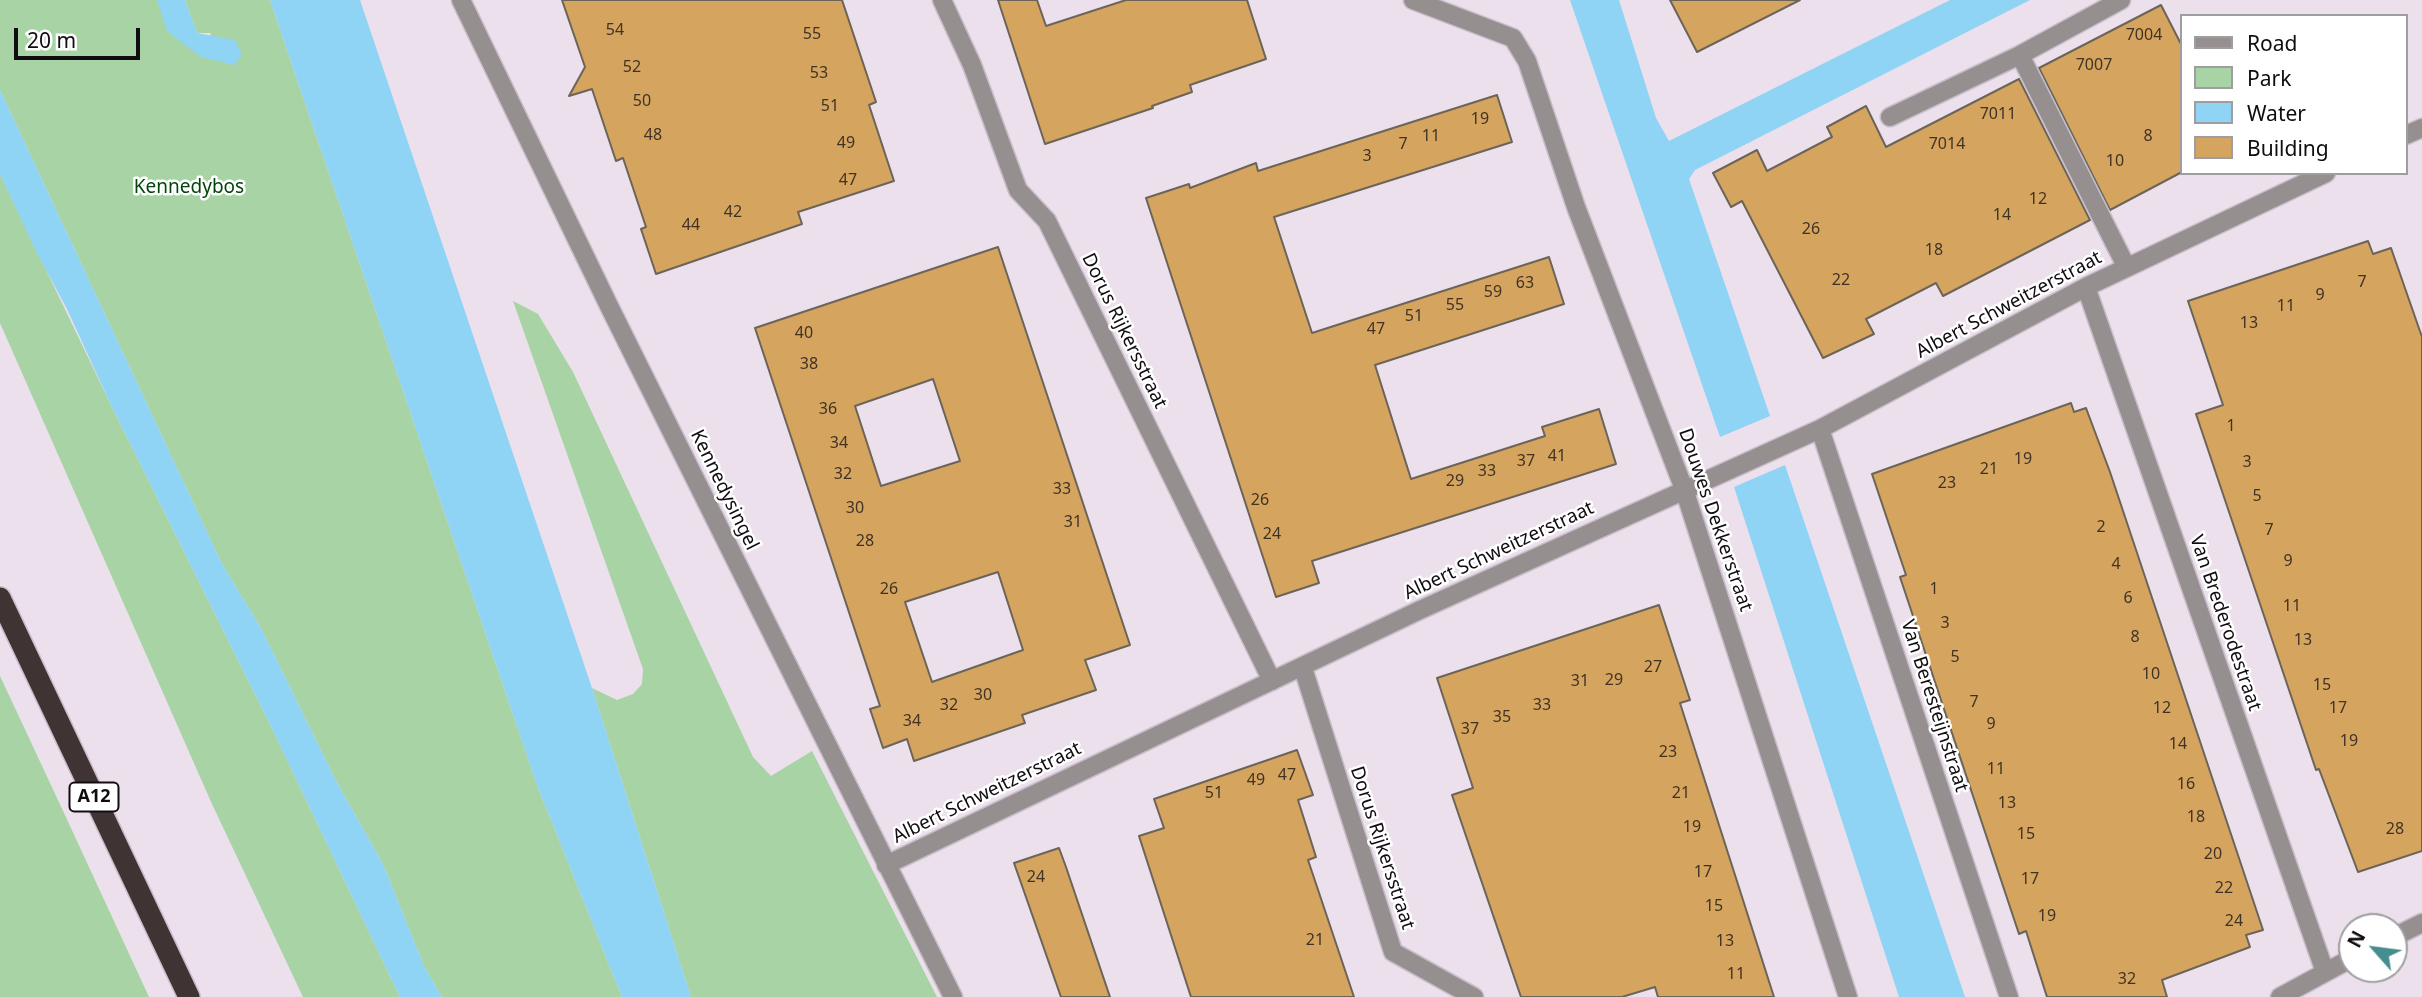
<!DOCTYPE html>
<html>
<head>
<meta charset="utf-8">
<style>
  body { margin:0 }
  #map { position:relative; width:2422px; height:997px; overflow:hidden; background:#ebe0ec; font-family:"Noto Sans",sans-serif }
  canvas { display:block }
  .legend { position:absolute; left:2180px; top:14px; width:228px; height:161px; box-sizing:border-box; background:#fff; border:2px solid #9f9e9f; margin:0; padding:9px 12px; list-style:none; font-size:21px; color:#100c10 }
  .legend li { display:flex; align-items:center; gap:14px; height:35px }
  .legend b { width:35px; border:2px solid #9f9e9f }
  .north { position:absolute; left:2338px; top:913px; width:70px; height:70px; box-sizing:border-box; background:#fff; border:2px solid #9f9e9f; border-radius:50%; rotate:298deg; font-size:19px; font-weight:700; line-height:28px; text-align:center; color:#100c10 }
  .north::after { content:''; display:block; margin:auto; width:24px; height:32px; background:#458d8f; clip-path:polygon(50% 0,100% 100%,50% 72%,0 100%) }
  .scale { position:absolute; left:14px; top:28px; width:126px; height:32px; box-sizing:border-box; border:4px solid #100c10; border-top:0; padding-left:9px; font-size:21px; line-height:24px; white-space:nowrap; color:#100c10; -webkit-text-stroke:5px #fff; paint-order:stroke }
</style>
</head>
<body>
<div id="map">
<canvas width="2422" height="997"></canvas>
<ul class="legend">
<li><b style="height:9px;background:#968f90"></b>Road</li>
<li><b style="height:19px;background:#a7d3a5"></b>Park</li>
<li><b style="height:19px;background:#8fd3f5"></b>Water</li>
<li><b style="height:19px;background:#d5a55f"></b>Building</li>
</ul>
<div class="north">N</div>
<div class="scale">20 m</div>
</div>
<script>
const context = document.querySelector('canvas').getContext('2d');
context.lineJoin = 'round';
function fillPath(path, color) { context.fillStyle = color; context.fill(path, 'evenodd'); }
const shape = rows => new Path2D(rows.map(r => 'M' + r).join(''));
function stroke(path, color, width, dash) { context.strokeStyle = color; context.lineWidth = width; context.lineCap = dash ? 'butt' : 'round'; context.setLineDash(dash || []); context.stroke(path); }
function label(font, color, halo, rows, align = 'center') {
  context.font = font + ' "Noto Sans",sans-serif'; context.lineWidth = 5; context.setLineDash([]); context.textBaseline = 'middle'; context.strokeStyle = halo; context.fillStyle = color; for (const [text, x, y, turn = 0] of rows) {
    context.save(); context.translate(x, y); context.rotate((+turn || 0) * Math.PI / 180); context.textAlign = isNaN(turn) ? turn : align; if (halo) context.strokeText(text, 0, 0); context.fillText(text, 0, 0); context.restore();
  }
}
fillPath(shape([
  [0,0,157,0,201,57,211,33,197,33,185,0,270,0,537,785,622,997,442,997,424,966,383,864,336,781,262,630,221,562,0,90],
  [0,174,110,403,268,720,400,997,303,997,212,804,0,323],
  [513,301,538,314,573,372,753,757,771,776,812,751,937,997,691,997,592,688,617,700,633,694,642,684,643,669],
  [0,676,64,813,149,997,0,997]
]), '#a7d3a5');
fillPath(shape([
  [157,0,185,0,197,33,235,40,242,54,235,65,201,57,167,31],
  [270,0,360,0,592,688,691,997,622,997,537,785],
  [1570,0,1619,0,1656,118,1669,141,1950,0,2030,0,1695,170,1689,179,1770,416,1720,437],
  [0,90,221,562,262,630,336,781,383,864,424,966,442,997,400,997,268,720,110,403,67,309,37,253,0,174],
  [1785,465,1965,997,1899,997,1734,487]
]), '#8fd3f5');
const building = shape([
  [562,0,842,0,876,102,869,105,894,181,798,212,802,224,656,274,641,229,646,227,623,158,616,161,592,89,569,96,585,67,562,0],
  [998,0,1037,0,1046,26,1126,0,1247,0,1266,59,1190,85,1192,92,1152,106,1153,108,1045,144,998,0],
  [1670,0,1800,0,1697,52,1670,0],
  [2161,5,2182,46,2182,172,2110,210,2039,68,2161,5],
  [2019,79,2090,220,1943,296,1936,283,1866,319,1874,334,1823,358,1742,201,1731,207,1713,173,1757,150,1767,171,1832,137,1827,127,1866,106,1886,147,2019,79],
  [1497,95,1512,142,1274,217,1312,333,1549,257,1564,304,1375,365,1411,479,1545,436,1542,427,1599,409,1616,464,1312,561,1319,583,1276,597,1146,198,1189,184,1190,188,1256,163,1258,171,1497,95],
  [2368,241,2373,254,2391,248,2422,337,2422,851,2358,872,2319,769,2316,770,2196,414,2223,405,2188,301,2368,241],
  [998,247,1130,645,1085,660,1096,690,1022,715,1025,723,914,761,907,739,883,748,870,709,880,706,755,328,998,247],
  [933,379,960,461,881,486,855,406,933,379],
  [998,572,1023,650,932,682,905,602,998,572],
  [2071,403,2074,412,2086,408,2110,472,2263,930,2246,935,2250,947,2162,980,2167,997,2047,997,2026,931,2019,934,1900,577,1906,575,1872,474,2071,403],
  [1659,605,1690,700,1680,703,1774,997,1658,997,1655,987,1622,997,1521,997,1452,795,1473,788,1437,678,1659,605],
  [1297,750,1313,795,1298,800,1316,857,1308,860,1354,997,1191,997,1139,836,1164,828,1154,799,1297,750],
  [1059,848,1066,867,1110,997,1061,997,1027,900,1014,863,1059,848]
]);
fillPath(building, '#d5a55f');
stroke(building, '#6c6459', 2);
const minor = shape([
  [461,0,610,308,953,997],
  [942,0,972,65,1018,190,1047,221,1272,681],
  [1413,0,1513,38,1527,61,1576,207,1684,489,1848,997],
  [2020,55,2126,266],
  [1890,117,2020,55,2121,0],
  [2406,135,2422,128],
  [2086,287,2325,972],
  [1820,429,2009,997],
  [1303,668,1393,952,1474,997],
  [886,865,1420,610,1820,429,2086,287,2326,173],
  [2394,937,2422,923],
  [2280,997,2352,958]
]);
const highway = shape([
  [0,598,189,997]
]);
stroke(minor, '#c8bec9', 21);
stroke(highway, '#c8bec9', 24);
stroke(minor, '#968f90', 18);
stroke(highway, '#403334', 21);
label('16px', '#413224', null, [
  ["54",615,30],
  ["55",812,34],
  ["7004",2144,35],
  ["7007",2094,65],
  ["52",632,67],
  ["53",819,73],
  ["50",642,101],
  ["51",830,106],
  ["7011",1998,114],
  ["19",1480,119],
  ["48",653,135],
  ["11",1431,136],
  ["8",2148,136],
  ["49",846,143],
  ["7",1403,144],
  ["7014",1947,144],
  ["3",1367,156],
  ["10",2115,161],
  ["47",848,180],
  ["12",2038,199],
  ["42",733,212],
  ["14",2002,215],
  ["44",691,225],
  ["26",1811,229],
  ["18",1934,250],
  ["22",1841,280],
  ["7",2362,282],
  ["63",1525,283],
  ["59",1493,292],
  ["9",2320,295],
  ["55",1455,305],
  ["11",2286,306],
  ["51",1414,316],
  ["13",2249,323],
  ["47",1376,329],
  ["40",804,333],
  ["38",809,364],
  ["36",828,409],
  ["1",2231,426],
  ["34",839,443],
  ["41",1557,456],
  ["19",2023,459],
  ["37",1526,461],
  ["3",2247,462],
  ["21",1989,469],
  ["33",1487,471],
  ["32",843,474],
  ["29",1455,481],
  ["23",1947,483],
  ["33",1062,489],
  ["5",2257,496],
  ["26",1260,500],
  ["30",855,508],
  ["31",1073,522],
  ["2",2101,527],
  ["7",2269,530],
  ["24",1272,534],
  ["28",865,541],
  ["9",2288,561],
  ["4",2116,564],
  ["26",889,589],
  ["1",1934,589],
  ["6",2128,598],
  ["11",2292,606],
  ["3",1945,623],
  ["8",2135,637],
  ["13",2303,640],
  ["5",1955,657],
  ["27",1653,667],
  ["10",2151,674],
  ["29",1614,680],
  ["31",1580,681],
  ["15",2322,685],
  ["30",983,695],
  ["7",1974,702],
  ["32",949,705],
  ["33",1542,705],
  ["12",2162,708],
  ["17",2338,708],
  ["35",1502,717],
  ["34",912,721],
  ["9",1991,724],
  ["37",1470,729],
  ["19",2349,741],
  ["14",2178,744],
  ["23",1668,752],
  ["11",1996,769],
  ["47",1287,775],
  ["49",1256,780],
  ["16",2186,784],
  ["51",1214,793],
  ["21",1681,793],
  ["13",2007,803],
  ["18",2196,817],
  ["19",1692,827],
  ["28",2395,829],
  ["15",2026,834],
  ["20",2213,854],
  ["17",1703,872],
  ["24",1036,877],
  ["17",2030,879],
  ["22",2224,888],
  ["15",1714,906],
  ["19",2047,916],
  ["24",2234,921],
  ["21",1315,940],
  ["13",1725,941],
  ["11",1736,974],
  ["32",2127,979]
]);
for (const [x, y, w] of [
  [94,797,49]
]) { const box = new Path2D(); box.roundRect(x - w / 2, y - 14.5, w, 29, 5); context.fillStyle = '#fff'; context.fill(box); stroke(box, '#100c10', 2); }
label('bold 18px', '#100c10', null, [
  ["A12",94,797]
]);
label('19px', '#02450b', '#fff', [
  ["Kennedybos",189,188]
]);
label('19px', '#100c10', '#fff', [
  ["Albert Schweitzerstraat",2009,305,-28],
  ["Dorus Rijkersstraat",1124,331,64],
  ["Kennedysingel",724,490,64],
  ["Douwes Dekkerstraat",1715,520,71],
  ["Albert Schweitzerstraat",1499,551,-25],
  ["Van Brederodestraat",2225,623,71],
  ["Van Beresteijnstraat",1934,706,72],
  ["Albert Schweitzerstraat",987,793,-26],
  ["Dorus Rijkersstraat",1382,848,72]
]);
</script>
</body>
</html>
